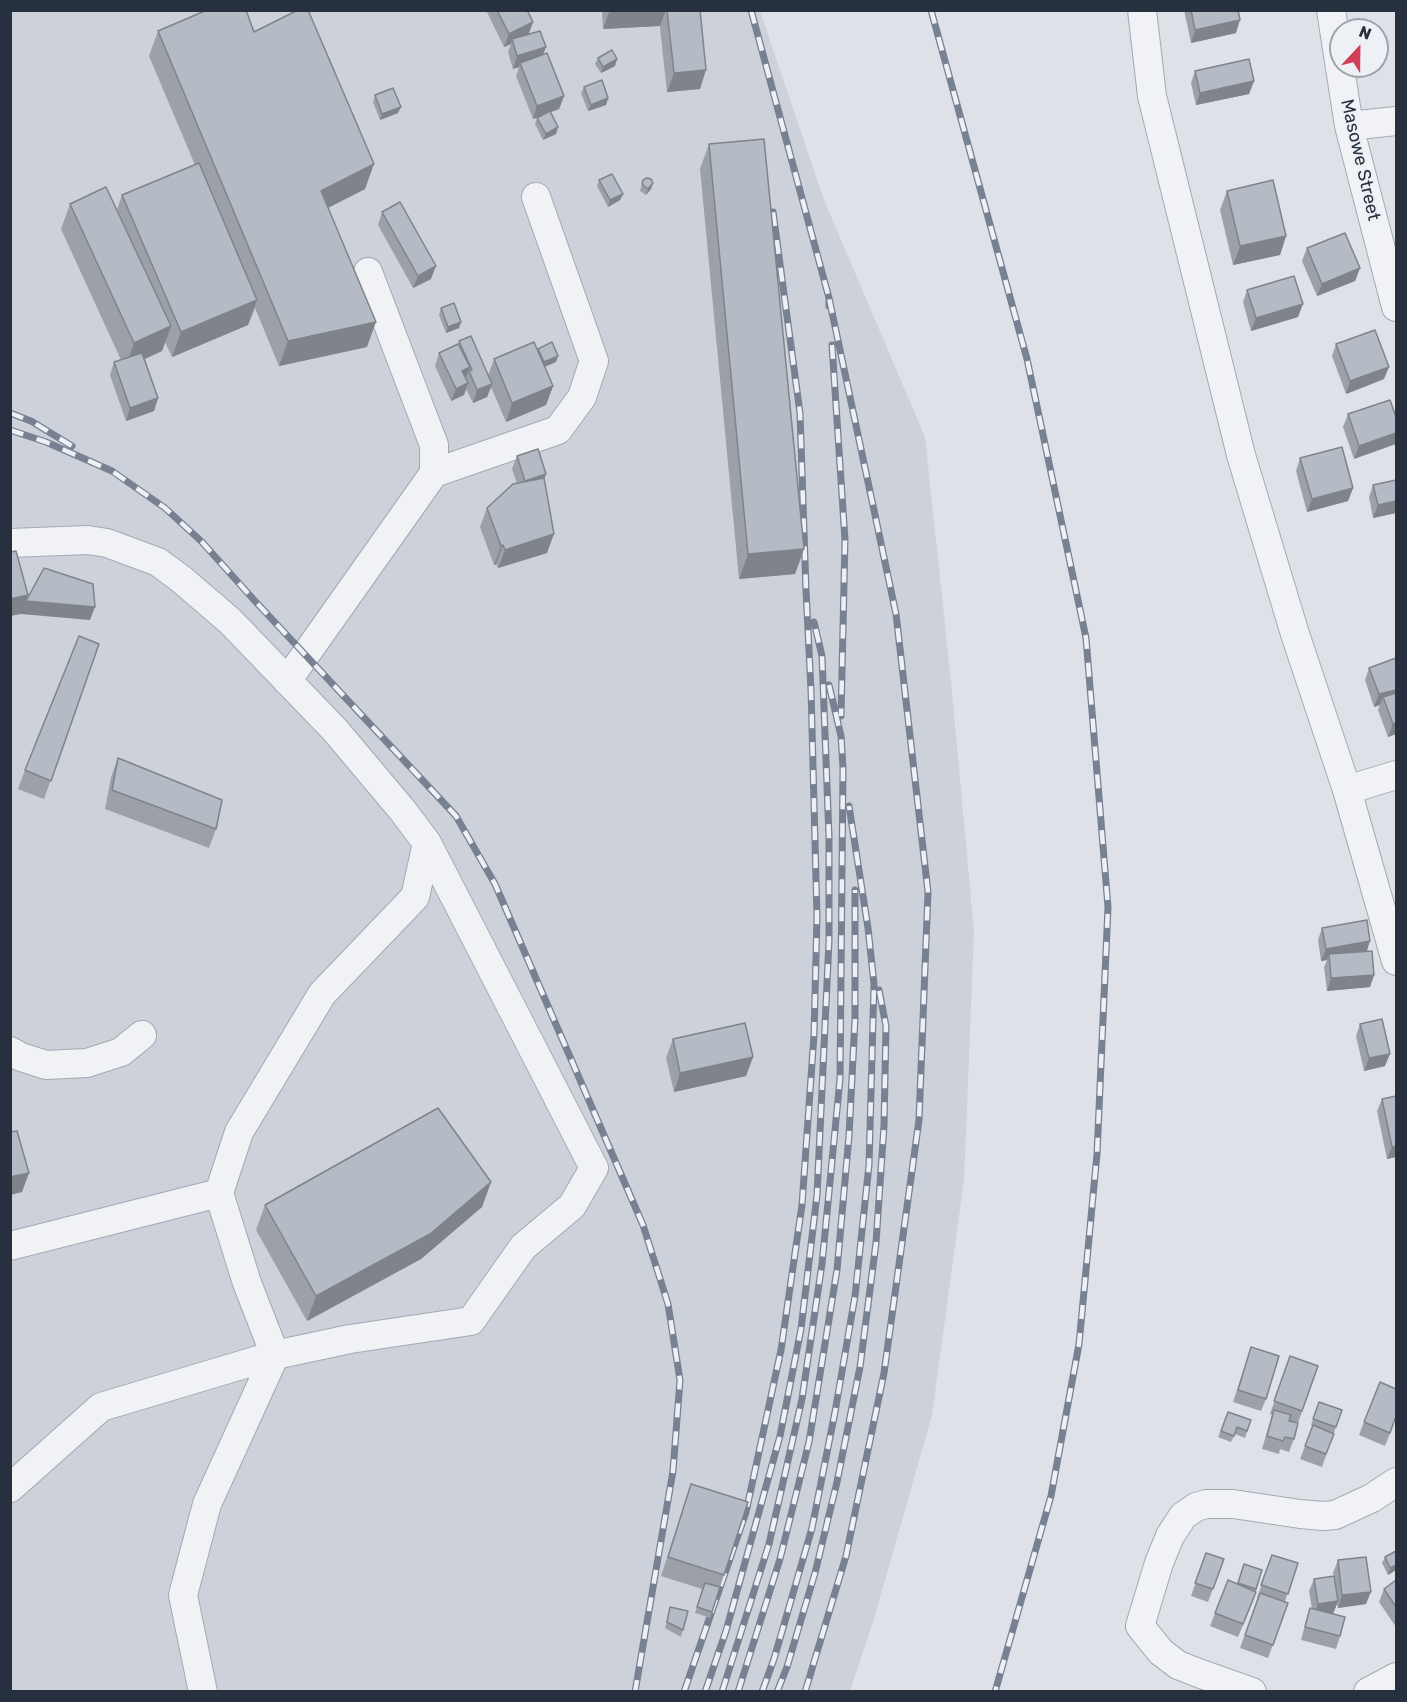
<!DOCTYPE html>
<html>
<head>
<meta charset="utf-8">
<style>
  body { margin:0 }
  #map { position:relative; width:1407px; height:1702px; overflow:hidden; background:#dee2e8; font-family:Rubik,sans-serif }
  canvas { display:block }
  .frame { position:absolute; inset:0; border:12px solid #27303f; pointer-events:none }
  .north { position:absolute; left:1329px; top:18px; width:60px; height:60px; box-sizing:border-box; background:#edf1f5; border:2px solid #9ea4ac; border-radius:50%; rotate:22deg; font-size:16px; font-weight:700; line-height:24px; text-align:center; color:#27303f }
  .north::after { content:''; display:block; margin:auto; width:21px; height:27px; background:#cf4056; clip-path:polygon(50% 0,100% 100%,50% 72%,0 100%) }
</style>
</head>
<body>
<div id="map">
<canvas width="1407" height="1702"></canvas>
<div class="frame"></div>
<div class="north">N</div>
</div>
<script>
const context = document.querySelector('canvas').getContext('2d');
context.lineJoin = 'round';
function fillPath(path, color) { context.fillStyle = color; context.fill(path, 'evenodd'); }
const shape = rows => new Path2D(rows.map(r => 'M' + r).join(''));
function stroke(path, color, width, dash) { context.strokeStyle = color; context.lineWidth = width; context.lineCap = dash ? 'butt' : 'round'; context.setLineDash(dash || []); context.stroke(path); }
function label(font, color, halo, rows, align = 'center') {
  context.font = font + ' Rubik,sans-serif'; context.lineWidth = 4.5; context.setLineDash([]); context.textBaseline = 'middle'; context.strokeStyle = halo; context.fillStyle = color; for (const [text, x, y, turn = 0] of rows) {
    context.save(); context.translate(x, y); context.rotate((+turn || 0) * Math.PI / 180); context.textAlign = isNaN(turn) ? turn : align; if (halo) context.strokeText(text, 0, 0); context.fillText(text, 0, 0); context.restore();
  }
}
fillPath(shape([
  [11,11,760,11,824,200,925,437,951,681,974,932,964,1180,932,1415,873,1622,850,1691,11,1692]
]), '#ccd1da');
const minor = shape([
  [1142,10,1152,96,1241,455,1295,634,1347,790,1396,961],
  [1331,10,1349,126,1396,307],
  [1349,126,1396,121],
  [434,473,558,430,582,397,594,361,536,197],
  [10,543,88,540,107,543,158,562,181,579,230,621,335,730,403,811,427,843,415,897,322,994,239,1132,219,1193,247,1283,275,1355,207,1504,183,1595,203,1692],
  [287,681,434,473,434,445,368,272],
  [1347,790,1396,775],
  [10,1051,21,1057,46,1065,87,1063,121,1052,142,1035],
  [10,1246,219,1193],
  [10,1488,101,1407,275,1355,350,1339,471,1321,523,1247,572,1206,594,1168,427,843],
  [1252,1692,1201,1674,1178,1665,1161,1652,1140,1626,1159,1563,1170,1536,1183,1516,1196,1507,1206,1504,1233,1504,1300,1514,1323,1516,1335,1515,1372,1498,1396,1482],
  [1368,1692,1396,1677]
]);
stroke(minor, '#a3a9b2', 30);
stroke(minor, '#f1f2f6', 28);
const rail = shape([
  [751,10,829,298,829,306],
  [931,10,1027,359,1086,638,1108,907,1097,1154,1079,1344,1051,1496,995,1692],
  [832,345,845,540,841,716],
  [10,413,31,421,72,446],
  [10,430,46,442,112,471,165,508,202,542,254,600,456,816,495,884,643,1225,668,1304,680,1380,673,1471,635,1692],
  [684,1692,746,1512,781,1350,802,1205,814,1035,817,917,811,690,806,590,800,413,773,212],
  [705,1692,726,1631,780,1436,801,1329,817,1195,829,941,829,837,822,656,814,622],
  [722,1692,769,1544,802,1399,822,1264,840,1079,843,768,841,736,829,685],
  [738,1692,780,1559,809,1442,837,1270,849,1136,855,1019,855,890],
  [762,1692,774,1659,812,1528,835,1412,855,1296,869,1165,874,984,868,928,849,806],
  [777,1692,787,1667,815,1573,837,1482,860,1367,876,1243,884,1126,886,1026,879,990],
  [805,1692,846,1556,884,1373,919,1120,928,892,896,614,829,298]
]);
stroke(rail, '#778191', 7);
stroke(rail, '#edf1f5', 4.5, [14]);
fillPath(shape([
  [486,10,527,10,533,22,529,34,546,47,543,54,564,96,559,109,550,112,558,127,556,134,543,140,535,124,537,118,541,116,533,119,516,76,519,67,513,69,508,52,511,44,504,47],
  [602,10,701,10,700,14,700,89,667,92,660,28,660,26,603,29],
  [1184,10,1238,10,1236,33,1191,43],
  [158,31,254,32,365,189,328,208,367,347,279,366,255,308,248,325,172,357,165,342,162,351,145,359,158,398,154,411,126,421,110,375,114,362,121,360,61,229,70,204,117,210,122,195,195,165,149,56],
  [598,58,617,59,615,66,601,73,595,64],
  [1195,71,1254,81,1249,94,1196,105,1191,83],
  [584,87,608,98,606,105,588,111,581,93],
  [375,95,398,113,380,120,373,102],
  [709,144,804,549,795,574,739,579,700,169],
  [599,180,623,194,620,200,608,207,597,186],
  [643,180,651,189,646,195,640,191],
  [1227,191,1286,236,1280,255,1233,265,1220,210],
  [382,212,431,279,413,288,378,225],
  [1307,248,1360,268,1355,281,1317,296,1302,261],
  [1247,290,1298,317,1251,331,1243,302],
  [441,308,459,328,446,333,439,315],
  [459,341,488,376,494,359,538,350,556,362,545,367,553,386,546,405,506,422,491,387,487,397,473,403,466,389,464,395,451,401,435,366,439,353,458,344],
  [1336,344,1384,379,1346,394,1332,356],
  [1390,400,1354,459,1343,427,1348,414],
  [517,456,546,474,544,479,547,553,498,568,496,564,494,565,480,527,487,508,517,483,512,469],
  [1300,458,1353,488,1348,501,1307,512,1296,471],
  [1396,480,1396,513,1373,518,1369,497,1373,485],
  [99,644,44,799,18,789,25,770],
  [1396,658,1396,734,1388,737,1378,710,1380,705,1374,707,1365,680,1369,668],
  [118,758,216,829,209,848,105,809,111,777],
  [1322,928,1367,951,1374,975,1370,987,1327,991,1324,967,1327,960,1321,961,1318,940],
  [1360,1024,1385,1066,1364,1071,1356,1036],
  [673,1039,753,1057,746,1076,674,1092,666,1058],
  [1396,1096,1396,1157,1387,1159,1377,1111,1382,1099],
  [491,1182,482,1207,421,1259,307,1321,256,1230,265,1205],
  [1251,1347,1266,1399,1261,1411,1233,1402],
  [1290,1356,1318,1366,1298,1423,1294,1439,1289,1452,1280,1449,1279,1454,1262,1449,1272,1415,1270,1414],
  [1396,1389,1396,1418,1385,1446,1359,1435,1364,1422],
  [1319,1402,1342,1410,1322,1467,1300,1459,1313,1426,1311,1425],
  [1228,1412,1251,1420,1245,1438,1235,1434,1231,1442,1218,1437],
  [691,1484,724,1575,710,1618,695,1613,702,1589,661,1576],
  [1396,1551,1396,1570,1388,1575,1382,1563,1385,1557],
  [1206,1553,1224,1559,1208,1602,1191,1596],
  [1272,1555,1298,1563,1285,1601,1288,1603,1268,1658,1240,1648,1258,1598,1257,1598],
  [1338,1560,1366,1604,1338,1608,1337,1604,1333,1614,1340,1636,1336,1649,1301,1640,1306,1621,1310,1608,1312,1609,1309,1591,1314,1579,1334,1576,1333,1573],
  [1244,1564,1262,1570,1252,1604,1238,1637,1210,1626,1215,1613,1237,1584],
  [1396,1580,1396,1627,1379,1602,1384,1589],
  [670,1607,683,1630,681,1637,665,1628]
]), '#9ca1a9');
fillPath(shape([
  [610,10,666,10,660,26,603,29],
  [1240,20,1236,33,1191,43,1195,30],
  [533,22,528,35,512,39,511,44,504,47,509,34],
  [546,47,541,60,520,63,519,67,513,69,517,56],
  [617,59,615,66,601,73,603,67],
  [706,70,700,89,667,92,674,73],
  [1254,81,1249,94,1196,105,1200,93],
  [564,96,559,109,533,119,537,106],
  [608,98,606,105,588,111,591,105],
  [401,107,398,113,380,120,382,114],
  [558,127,556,134,543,140,546,134],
  [374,164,365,189,312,216,321,191],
  [653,183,651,189,646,195,648,189],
  [623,194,620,200,608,207,610,200],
  [1286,236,1280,255,1233,265,1240,246],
  [436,266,431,279,413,288,418,276],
  [1360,268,1355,281,1317,296,1322,284],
  [257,300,248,325,172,357,181,332],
  [1303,304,1298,317,1251,331,1256,318],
  [376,322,367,347,279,366,288,341],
  [461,322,459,328,446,333,448,327],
  [171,326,162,351,125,368,134,343],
  [558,356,556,362,541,368,544,362],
  [470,367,465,380,462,371],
  [1389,367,1384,379,1346,394,1350,381],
  [468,383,464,395,451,401,456,389],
  [492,384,487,397,473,403,477,390],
  [553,386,546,405,506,422,512,403],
  [158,398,154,411,126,421,130,408],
  [1396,433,1396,444,1354,459,1359,446],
  [546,474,541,487,525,481],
  [1353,488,1348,501,1307,512,1312,499],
  [1396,501,1396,513,1373,518,1378,505],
  [554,534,547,553,498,568,505,550],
  [503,545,496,564,494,565,501,546],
  [804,549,795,574,739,579,748,554],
  [28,595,26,601,95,607,90,620,21,614,10,616,10,599],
  [1396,690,1396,701,1383,697,1380,705,1374,707,1379,694],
  [1396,723,1396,734,1388,737,1393,724],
  [1370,941,1366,954,1329,954,1327,960,1321,961,1326,949],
  [1374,975,1370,987,1327,991,1331,978],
  [1390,1054,1385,1066,1364,1071,1369,1058],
  [753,1057,746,1076,674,1092,680,1073],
  [1396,1146,1396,1157,1387,1159,1392,1147],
  [29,1173,22,1192,10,1195,10,1177],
  [491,1182,482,1207,421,1259,307,1321,316,1296],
  [1396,1565,1396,1570,1388,1575,1390,1568],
  [1371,1592,1366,1604,1338,1608,1342,1595],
  [1338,1601,1333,1614,1313,1617,1318,1604]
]), '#7f838a');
const building = shape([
  [207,10,246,10,254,32,298,10,308,10,374,164,321,191,376,322,288,341,158,31,207,10],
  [497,10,527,10,533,22,509,34,497,10],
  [667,10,700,10,706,70,674,73,667,10],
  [1191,10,1238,10,1240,20,1195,30,1191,10],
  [540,31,546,47,517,56,512,39,540,31],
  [612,50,617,59,603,67,598,58,612,50],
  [547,53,564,96,537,106,520,63,547,53],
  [1249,59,1254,81,1200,93,1195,71,1249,59],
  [602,80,608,98,591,105,584,87,602,80],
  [393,88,401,107,382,114,375,95,393,88],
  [550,111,558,127,546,134,537,118,550,111],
  [764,139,804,549,748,554,709,144,764,139],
  [199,163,257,300,181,332,122,195,199,163],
  [612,174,623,194,610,200,599,180,612,174],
  [647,178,651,179,653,183,648,189,642,184,643,180,647,178],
  [1273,180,1286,236,1240,246,1227,191,1273,180],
  [106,187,171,326,134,343,70,204,106,187],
  [400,202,436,266,418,276,382,212,400,202],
  [1345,233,1360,268,1322,284,1307,248,1345,233],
  [1294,276,1303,304,1256,318,1247,290,1294,276],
  [454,303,461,322,448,327,441,308,454,303],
  [1375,330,1389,367,1350,381,1336,344,1375,330],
  [471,336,492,384,477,390,469,371,472,370,459,341,471,336],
  [534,342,553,386,512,403,494,359,534,342],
  [552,342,558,356,544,362,538,349,552,342],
  [458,344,470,367,462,371,468,383,456,389,439,353,458,344],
  [142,353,158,398,130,408,114,362,142,353],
  [1390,400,1396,417,1396,433,1359,446,1348,414,1390,400],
  [1342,447,1353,488,1312,499,1300,458,1342,447],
  [538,449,546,474,525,481,517,456,538,449],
  [544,478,554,534,505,550,503,545,501,546,487,508,513,484,544,478],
  [1396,480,1396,501,1378,505,1373,485,1396,480],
  [16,551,28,595,10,599,10,552,16,551],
  [44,568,93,584,95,607,26,601,44,568],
  [79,636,99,644,51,781,25,770,79,636],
  [1396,658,1396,690,1379,694,1369,668,1396,658],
  [1396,693,1396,723,1393,724,1383,697,1396,693],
  [118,758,222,800,216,829,112,790,118,758],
  [1367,920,1370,941,1326,949,1322,928,1367,920],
  [1372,951,1374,975,1331,978,1329,954,1372,951],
  [1382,1019,1390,1054,1369,1058,1360,1024,1382,1019],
  [745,1023,753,1057,680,1073,673,1039,745,1023],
  [1396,1096,1396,1146,1392,1147,1382,1099,1396,1096],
  [438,1108,491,1182,430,1234,316,1296,265,1205,438,1108],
  [17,1131,29,1173,10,1177,10,1132,17,1131],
  [1251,1347,1279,1356,1266,1399,1238,1390,1251,1347],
  [1290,1356,1318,1366,1302,1411,1274,1401,1290,1356],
  [1380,1382,1396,1389,1396,1416,1390,1433,1364,1422,1380,1382],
  [1319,1402,1342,1410,1336,1427,1313,1419,1319,1402],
  [1274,1410,1291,1415,1289,1421,1298,1423,1294,1439,1285,1437,1283,1441,1267,1436,1274,1410],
  [1228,1412,1251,1420,1247,1431,1237,1427,1234,1436,1221,1431,1228,1412],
  [1313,1425,1334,1434,1326,1454,1305,1446,1313,1425],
  [691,1484,748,1502,724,1575,668,1557,691,1484],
  [1396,1551,1396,1565,1390,1568,1385,1557,1396,1551],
  [1206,1553,1224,1559,1213,1589,1195,1583,1206,1553],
  [1272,1555,1298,1563,1288,1594,1261,1585,1272,1555],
  [1366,1557,1371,1592,1342,1595,1338,1560,1366,1557],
  [1244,1564,1262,1570,1256,1589,1238,1583,1244,1564],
  [1334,1576,1338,1601,1318,1604,1314,1579,1334,1576],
  [1228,1580,1256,1592,1243,1624,1215,1613,1228,1580],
  [1396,1580,1396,1607,1384,1589,1396,1580],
  [705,1583,720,1587,712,1612,697,1607,705,1583],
  [1260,1593,1288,1603,1273,1645,1245,1635,1260,1593],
  [670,1607,688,1611,683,1630,667,1622,670,1607],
  [1310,1608,1345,1617,1340,1636,1305,1627,1310,1608]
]);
fillPath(building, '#b5bbc5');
stroke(building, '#7f838a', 1.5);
label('18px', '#27303f', '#edf1f5', [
  ["Masowe Street",1360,160,77]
]);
</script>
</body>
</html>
